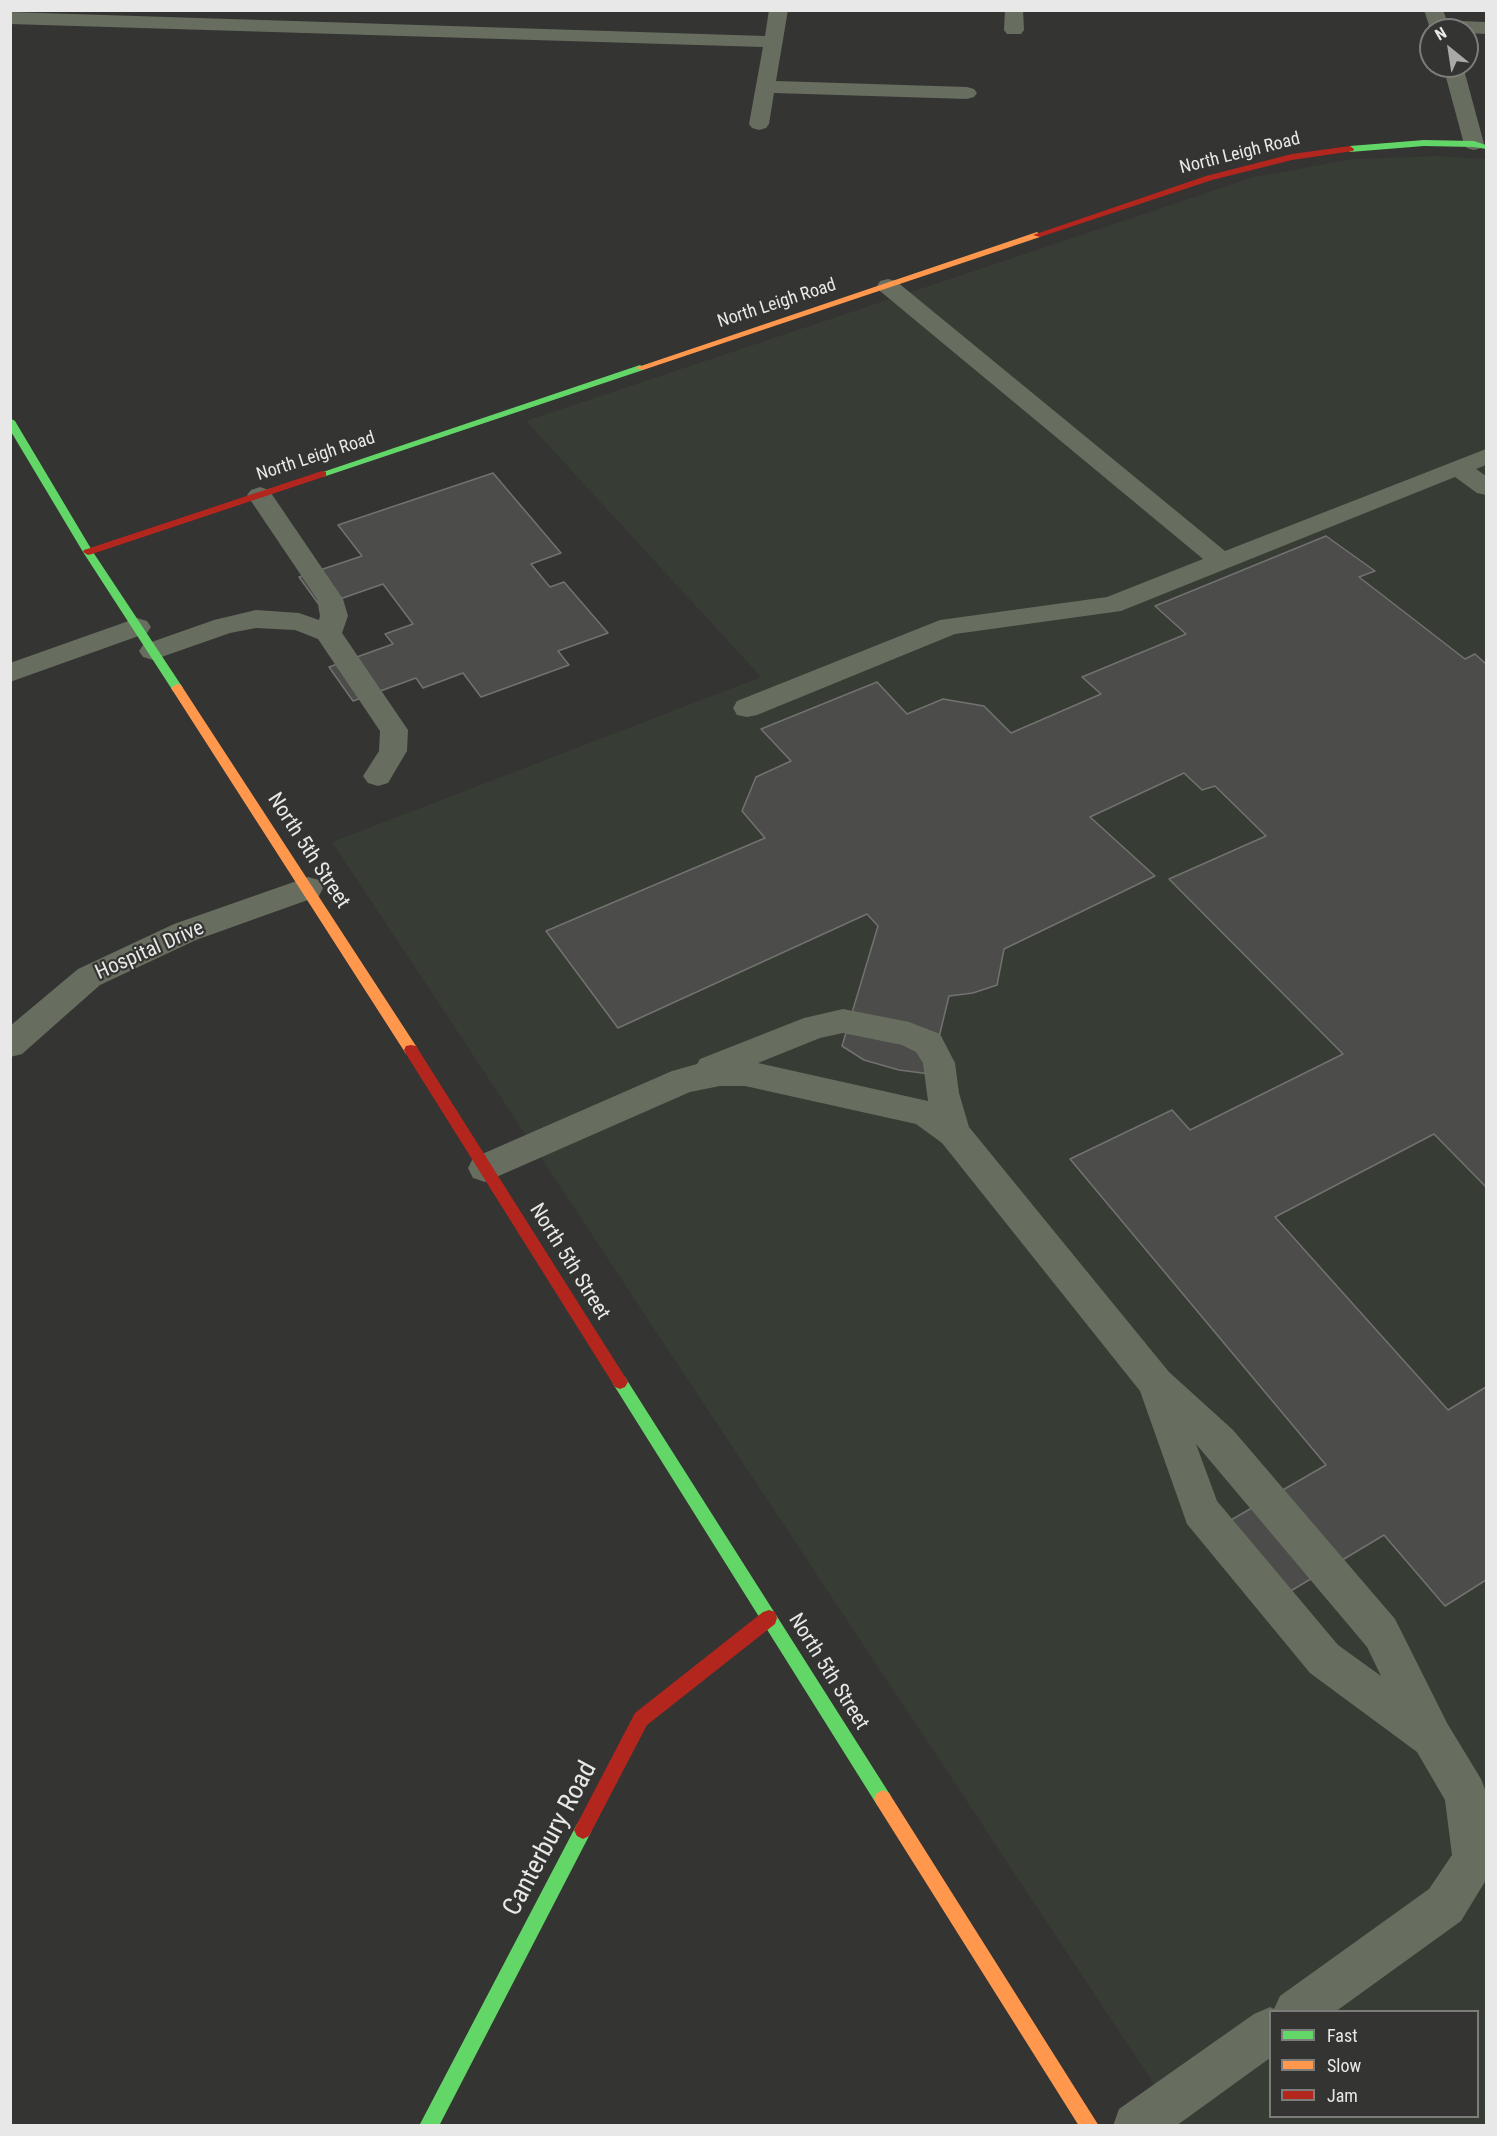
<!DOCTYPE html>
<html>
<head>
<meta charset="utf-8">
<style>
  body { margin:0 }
  #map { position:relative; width:1497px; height:2136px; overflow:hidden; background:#343433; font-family:"Roboto Condensed",sans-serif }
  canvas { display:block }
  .frame { position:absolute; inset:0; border:12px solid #e7e8e7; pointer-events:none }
  .legend { position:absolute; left:1269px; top:2010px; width:210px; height:108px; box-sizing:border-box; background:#343532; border:2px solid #7c7d7a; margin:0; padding:8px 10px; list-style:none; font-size:18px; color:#e7e8e7 }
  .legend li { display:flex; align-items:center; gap:12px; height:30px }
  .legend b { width:30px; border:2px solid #7c7d7a }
  .north { position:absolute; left:1419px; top:18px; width:60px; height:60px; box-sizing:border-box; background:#343532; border:2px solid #7c7d7a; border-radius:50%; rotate:330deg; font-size:16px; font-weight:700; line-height:24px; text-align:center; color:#e7e8e7 }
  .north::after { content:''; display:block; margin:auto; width:21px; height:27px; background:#a8a9a8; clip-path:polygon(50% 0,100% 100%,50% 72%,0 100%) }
</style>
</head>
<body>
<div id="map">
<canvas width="1497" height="2136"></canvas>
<div class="frame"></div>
<ul class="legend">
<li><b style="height:8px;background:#63d668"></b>Fast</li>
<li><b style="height:8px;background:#ff974d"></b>Slow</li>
<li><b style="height:8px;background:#b3261e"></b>Jam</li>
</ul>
<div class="north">N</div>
</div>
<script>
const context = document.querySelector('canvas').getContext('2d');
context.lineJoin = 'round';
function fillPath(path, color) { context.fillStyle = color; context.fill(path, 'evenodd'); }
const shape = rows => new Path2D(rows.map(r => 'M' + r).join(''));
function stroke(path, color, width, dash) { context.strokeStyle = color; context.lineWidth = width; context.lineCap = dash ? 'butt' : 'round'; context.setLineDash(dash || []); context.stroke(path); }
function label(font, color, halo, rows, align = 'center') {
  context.font = font + ' "Roboto Condensed",sans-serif'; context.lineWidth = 4.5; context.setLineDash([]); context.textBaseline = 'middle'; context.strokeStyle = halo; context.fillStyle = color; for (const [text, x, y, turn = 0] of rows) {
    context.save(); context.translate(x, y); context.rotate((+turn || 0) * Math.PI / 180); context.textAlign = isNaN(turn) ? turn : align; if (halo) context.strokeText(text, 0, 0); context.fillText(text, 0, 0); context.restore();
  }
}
fillPath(shape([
  [1436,156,1486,159,1486,2125,1181,2125,332,842,761,677,526,421,1254,177,1353,159],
  [1270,2012,1478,2012,1478,2116,1270,2116]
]), '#373c34');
const building = shape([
  [493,473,561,553,531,564,550,587,564,582,608,633,558,651,569,665,481,697,463,673,423,688,416,678,353,701,329,667,393,644,385,634,413,624,383,584,320,606,299,577,362,556,338,525,493,473],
  [1326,536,1375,571,1359,577,1465,659,1475,654,1486,664,1486,1187,1434,1134,1275,1217,1448,1410,1486,1387,1486,1580,1445,1606,1384,1535,1289,1592,1231,1520,1326,1465,1070,1159,1172,1110,1190,1130,1343,1054,1169,879,1266,836,1215,786,1202,790,1184,773,1090,817,1155,876,1004,949,997,985,973,993,949,996,930,1074,899,1070,864,1060,842,1046,878,926,867,914,618,1028,546,931,765,838,742,811,756,777,791,761,761,729,877,682,907,714,943,699,984,706,1011,733,1101,694,1082,677,1186,634,1155,606,1326,536]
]);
fillPath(building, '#4c4c4b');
stroke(building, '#727271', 1.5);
fillPath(shape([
  [769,10,788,10,776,81,967,87,974,89,977,93,974,97,967,99,774,93,769,124,766,128,759,130,752,128,749,124,763,47,10,24,10,12,765,36,769,10],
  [1005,10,1023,10,1024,30,1021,34,1007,34,1004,30,1005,10],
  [1438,20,1486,22,1486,34,1467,33,1467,30,1431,30,1428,26,1431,22,1438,20],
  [888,279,896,281,1225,551,1486,449,1486,465,1476,469,1486,476,1486,495,1477,493,1455,477,1121,611,955,634,757,715,747,717,737,715,733,708,737,701,940,620,1107,597,1203,559,880,291,877,286,880,281,888,279],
  [260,487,269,490,343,599,348,616,342,633,408,730,407,751,388,783,378,786,368,783,363,776,379,751,380,731,318,639,295,630,256,628,230,633,153,660,143,657,139,651,143,645,214,620,256,610,299,613,319,620,320,616,317,599,247,495,251,490,260,487],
  [137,618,147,621,151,627,147,633,10,682,10,663,137,618],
  [843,1009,909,1022,940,1034,955,1063,959,1093,969,1127,1169,1372,1233,1430,1395,1619,1447,1723,1481,1779,1486,1792,1486,1880,1461,1921,1335,2012,1270,2012,1270,2058,1176,2126,1113,2126,1119,2109,1254,2014,1270,2007,1274,2009,1280,1996,1429,1889,1452,1855,1445,1800,1417,1752,1310,1673,1187,1524,1140,1391,942,1143,916,1124,745,1086,720,1086,690,1092,485,1182,473,1178,468,1168,473,1158,672,1071,697,1064,700,1059,804,1018,843,1009],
  [843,1033,902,1045,916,1052,923,1063,928,1101,758,1063,820,1038,843,1033],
  [1196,1444,1367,1647,1381,1676,1338,1645,1217,1501,1196,1444]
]), '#676e5f');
fillPath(shape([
  [1424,10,1443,10,1450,30,1431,31,1424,10],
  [1443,66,1463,66,1484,144,1481,148,1474,150,1467,148,1464,144,1443,66],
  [308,877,319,880,323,888,319,896,196,940,100,985,22,1054,10,1057,10,1026,78,969,174,924,308,877]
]), '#676e5f');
fillPath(shape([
  [1424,140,1474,141,1486,145,1486,149,1474,147,1424,146,1350,152,1346,149,1350,146,1424,140],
  [640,365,645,368,643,370,326,476,322,477,317,474,640,365],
  [10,418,15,421,93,552,183,688,181,691,173,691,83,552,10,430,10,418],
  [620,1375,625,1377,889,1793,892,1799,889,1805,883,1808,877,1805,615,1387,612,1382,615,1377,620,1375],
  [583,1821,589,1824,592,1830,589,1836,439,2126,419,2126,577,1824,583,1821]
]), '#63d668');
fillPath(shape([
  [1037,232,1041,235,1040,237,643,370,635,368,1037,232],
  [177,684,181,685,416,1046,418,1050,416,1054,406,1054,171,688,177,684],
  [883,1790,889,1793,1099,2126,1079,2126,877,1805,874,1799,877,1793,883,1790]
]), '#ff974d');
fillPath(shape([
  [1350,146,1354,149,1353,151,1292,160,1212,180,1040,237,1033,235,1206,176,1292,154,1350,146],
  [322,471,326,472,326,476,92,554,88,555,83,552,84,550,322,471],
  [411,1045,416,1046,625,1377,628,1382,625,1387,620,1389,615,1387,406,1054,404,1050,406,1046,411,1045],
  [769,1610,775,1612,777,1618,775,1624,647,1725,589,1836,583,1839,577,1836,574,1830,577,1824,635,1713,763,1612,769,1610]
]), '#b3261e');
label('18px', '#e7e8e7', '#343532', [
  ["North Leigh Road",1240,154,-14],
  ["North Leigh Road",777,304,-18],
  ["North Leigh Road",316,457,-18]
]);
label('21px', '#e7e8e7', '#343532', [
  ["North 5th Street",308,851,57],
  ["Hospital Drive",150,951,-24],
  ["North 5th Street",569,1262,58],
  ["North 5th Street",828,1672,58]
]);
label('26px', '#e7e8e7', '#343532', [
  ["Canterbury Road",551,1839,-62]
]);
</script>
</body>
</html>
